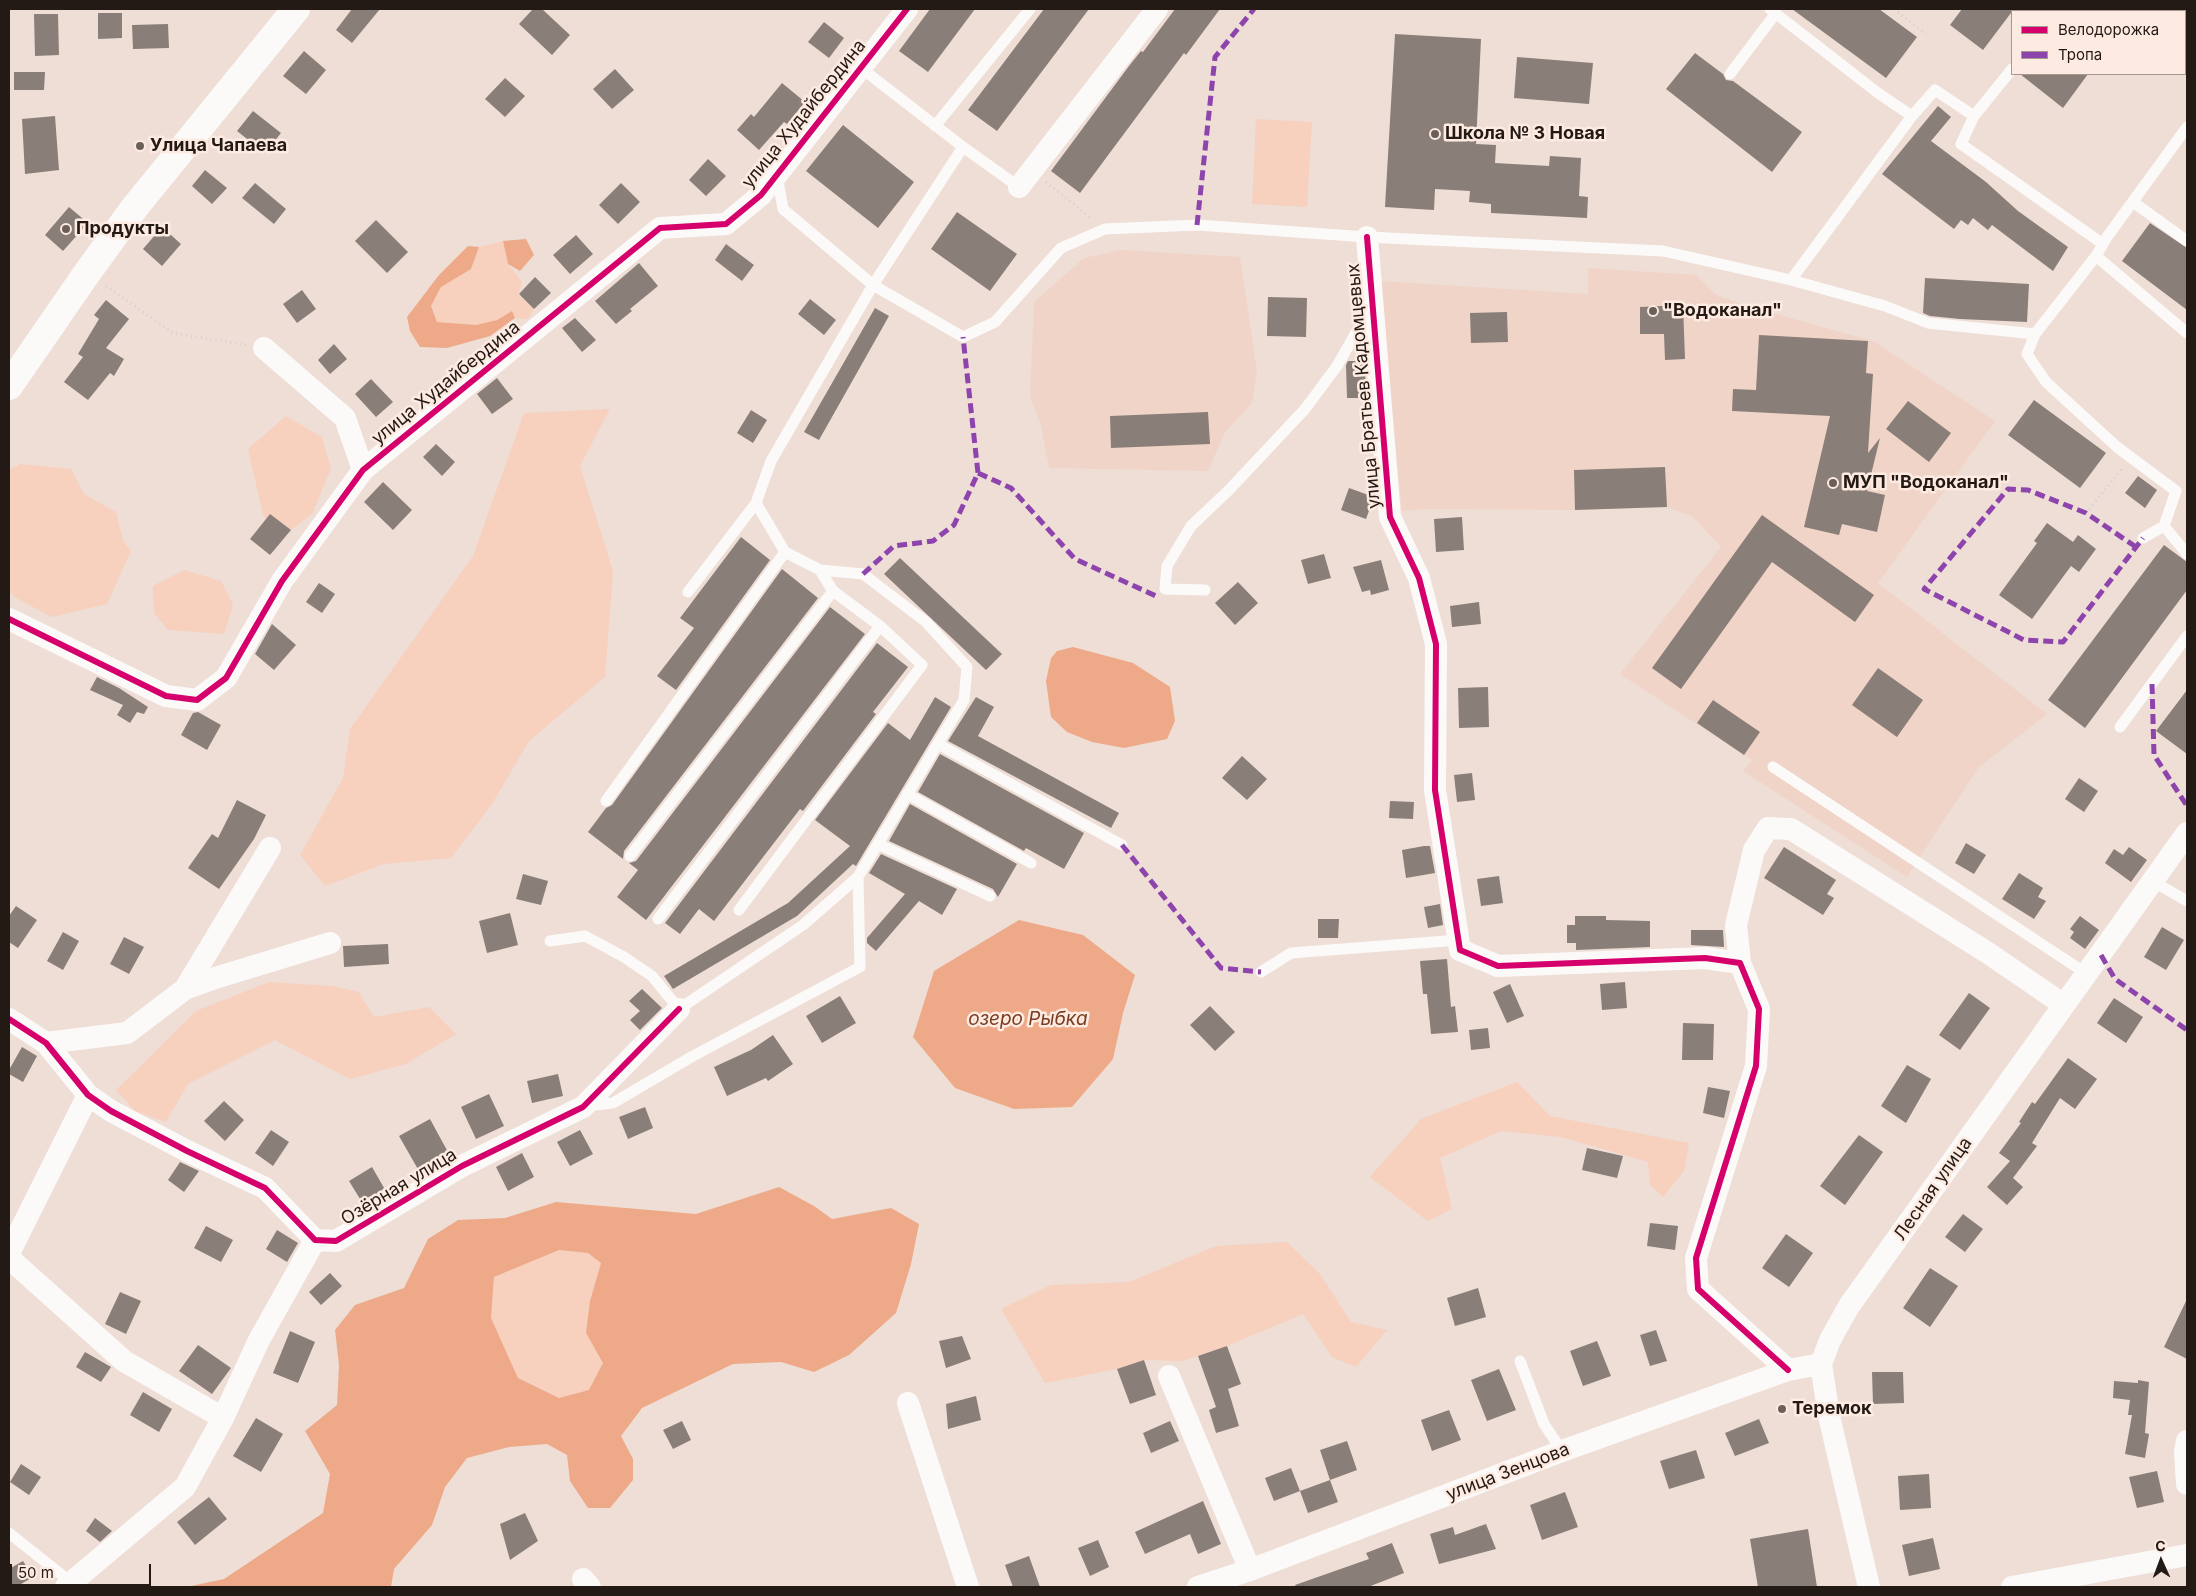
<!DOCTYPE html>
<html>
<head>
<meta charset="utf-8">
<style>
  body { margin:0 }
  #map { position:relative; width:2196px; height:1596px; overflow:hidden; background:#eeded6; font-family:Inter,sans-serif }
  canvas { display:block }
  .frame { position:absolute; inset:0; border:10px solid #241a15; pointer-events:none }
  .legend { position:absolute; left:2011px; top:10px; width:175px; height:65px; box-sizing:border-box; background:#fdebe2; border:1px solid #a69790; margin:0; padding:6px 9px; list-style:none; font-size:15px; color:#241a15 }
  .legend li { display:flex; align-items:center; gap:10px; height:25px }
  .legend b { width:25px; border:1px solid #a69790 }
  .north { position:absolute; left:2136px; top:1536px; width:50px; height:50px; -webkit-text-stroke:4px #fdebe2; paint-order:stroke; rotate:358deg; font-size:14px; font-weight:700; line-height:20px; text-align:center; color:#241a15 }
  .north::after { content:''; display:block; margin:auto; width:18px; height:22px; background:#241a15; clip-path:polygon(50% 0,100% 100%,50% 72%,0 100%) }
  .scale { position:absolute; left:10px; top:1564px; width:141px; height:22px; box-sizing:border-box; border:2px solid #241a15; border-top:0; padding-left:6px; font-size:15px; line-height:18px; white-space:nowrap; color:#241a15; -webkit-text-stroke:4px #fdebe2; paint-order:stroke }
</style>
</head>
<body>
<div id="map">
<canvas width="2196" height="1596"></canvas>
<div class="frame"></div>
<ul class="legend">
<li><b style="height:6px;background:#d6006c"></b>Велодорожка</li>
<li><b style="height:6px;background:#8e44ad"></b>Тропа</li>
</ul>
<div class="north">С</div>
<div class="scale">50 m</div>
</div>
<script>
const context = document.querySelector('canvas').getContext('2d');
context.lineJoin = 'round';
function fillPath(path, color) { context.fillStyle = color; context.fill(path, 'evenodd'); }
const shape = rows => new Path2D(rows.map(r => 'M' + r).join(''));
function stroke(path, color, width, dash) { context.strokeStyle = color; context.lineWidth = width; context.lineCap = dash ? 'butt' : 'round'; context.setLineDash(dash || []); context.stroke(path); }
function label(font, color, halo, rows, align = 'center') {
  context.font = font + ' Inter,sans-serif'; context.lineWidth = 5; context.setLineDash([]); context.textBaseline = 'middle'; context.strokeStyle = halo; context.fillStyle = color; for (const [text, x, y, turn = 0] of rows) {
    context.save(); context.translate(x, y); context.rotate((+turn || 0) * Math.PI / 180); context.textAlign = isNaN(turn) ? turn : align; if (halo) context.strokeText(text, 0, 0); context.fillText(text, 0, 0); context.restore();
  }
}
fillPath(shape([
  [1121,250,1240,257,1257,371,1252,403,1225,432,1208,471,1049,468,1041,426,1030,396,1034,302,1084,258],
  [1588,268,1696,275,1716,295,1744,305,1873,341,1995,421,1878,583,2047,714,1978,768,1907,877,1743,771,1752,760,1620,674,1721,547,1693,517,1667,507,1575,510,1428,509,1402,511,1379,281,1588,294]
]), '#f0d4c7');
fillPath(shape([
  [1256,119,1312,122,1307,207,1252,204],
  [503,241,508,264,522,282,518,295,534,309,528,319,515,318,512,311,497,320,476,325,437,322,431,306,441,287,471,269,479,247],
  [610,409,580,466,613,571,605,677,529,741,492,804,451,858,384,864,325,886,300,855,343,778,350,729,473,556,524,413],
  [286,416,322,437,331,469,312,514,291,530,276,533,263,515,248,449],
  [20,464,71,469,84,494,116,512,123,541,131,551,107,604,52,617,16,598,9,591,9,470],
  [184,570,221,581,233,605,224,634,168,630,154,613,153,586],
  [269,982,332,986,359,992,374,1017,429,1007,456,1034,406,1064,350,1079,275,1040,188,1084,166,1122,135,1111,116,1090,196,1011],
  [1517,1082,1550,1116,1689,1143,1684,1171,1663,1197,1650,1185,1648,1162,1561,1137,1501,1131,1440,1158,1452,1209,1428,1221,1370,1177,1421,1119],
  [1287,1242,1320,1274,1351,1322,1387,1330,1356,1367,1332,1357,1303,1314,1227,1346,1182,1361,1144,1360,1117,1369,1045,1383,1001,1309,1051,1285,1129,1282,1216,1246],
  [559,1250,588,1253,601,1263,590,1301,586,1333,604,1363,590,1390,559,1398,518,1378,491,1318,494,1277]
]), '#f7d0be');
fillPath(shape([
  [526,239,534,255,520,271,508,264,503,241],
  [468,246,479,247,471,269,441,287,431,306,437,322,476,325,497,320,512,311,515,318,490,336,447,348,420,347,410,331,407,317,439,275],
  [1073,647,1133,663,1170,687,1175,721,1167,739,1124,748,1092,742,1067,732,1051,717,1046,681,1051,658,1057,651],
  [1019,920,1083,935,1135,975,1123,1013,1113,1059,1072,1107,1014,1109,955,1088,913,1037,934,971],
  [779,1187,814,1206,832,1219,891,1208,919,1224,911,1264,896,1313,849,1355,814,1372,781,1362,733,1364,642,1408,621,1436,633,1459,633,1480,610,1508,588,1508,570,1481,567,1455,547,1444,509,1447,467,1458,445,1487,432,1525,394,1569,391,1587,186,1587,224,1579,323,1513,330,1474,305,1431,337,1405,339,1365,335,1330,355,1305,404,1288,428,1239,458,1220,505,1218,556,1202,696,1214],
  [559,1250,588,1253,601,1263,590,1301,586,1333,603,1363,589,1390,559,1398,518,1378,491,1318,494,1277]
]), '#eea988');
fillPath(shape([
  [352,9,380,9,352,43,336,30],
  [533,9,542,9,570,35,552,55,519,24],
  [930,9,975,9,928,72,899,51],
  [1044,9,1089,9,997,131,968,110],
  [1175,9,1220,9,1186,55,1184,53,1080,193,1051,171,1129,66,1141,51,1143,52],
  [1792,9,1879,9,1917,37,1886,78],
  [1962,9,2014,9,1983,50,1950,25],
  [98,13,122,13,122,38,98,39],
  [34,14,58,14,59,55,35,56],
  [824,22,844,38,829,58,808,42],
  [168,24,169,48,133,49,132,25],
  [1395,34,1481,39,1476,144,1496,145,1495,163,1549,166,1550,156,1581,158,1579,196,1588,197,1587,218,1491,213,1491,204,1469,202,1470,191,1435,189,1434,210,1385,207],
  [304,51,326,70,306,94,283,76],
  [1695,53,1723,74,1726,80,1733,81,1802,132,1772,172,1666,89],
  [1517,57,1593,63,1589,104,1514,98],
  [615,69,634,90,612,109,593,89],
  [14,72,45,72,44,90,14,90],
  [2020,74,2088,74,2063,108],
  [505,78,525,96,505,117,485,99],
  [782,83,805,102,787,124,784,122,759,150,737,130,751,114,754,117],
  [1938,106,1951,117,1931,141,1986,182,2018,211,2068,247,2053,271,1992,225,1988,230,1973,218,1968,225,1961,220,1954,229,1882,174],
  [253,111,281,133,265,153,237,131],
  [55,116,59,170,25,174,22,119],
  [843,125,914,182,878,228,806,171],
  [708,159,726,176,706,196,689,180],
  [205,170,227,188,212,204,192,186],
  [255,183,286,209,274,224,242,198],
  [621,183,640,202,618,224,599,205],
  [69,207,88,223,63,251,45,235],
  [957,212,1017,254,990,291,931,249],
  [376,220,408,252,387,273,355,241],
  [2150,223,2187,248,2187,310,2122,261],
  [162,227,181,244,162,266,143,249],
  [576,235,593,254,570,274,553,255],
  [726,244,754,265,742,281,715,260],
  [639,263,658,286,630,309,632,311,616,324,595,301],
  [535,277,551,293,534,309,519,294],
  [1925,278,2029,284,2027,322,1960,319,1930,316,1923,313],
  [302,290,316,309,297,323,283,304],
  [1268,297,1307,298,1306,337,1267,336],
  [810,299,836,320,824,335,798,314],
  [106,300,129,319,106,348,124,359,114,376,110,373,88,400,64,382,83,357,78,354,99,319,94,315],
  [1683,305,1685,359,1665,360,1664,334,1640,334,1640,307],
  [875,308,889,316,819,440,804,432],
  [1507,312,1508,342,1471,343,1470,313],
  [575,318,596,340,582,352,562,328],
  [1759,335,1868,341,1866,373,1873,374,1868,453,1880,438,1867,491,1885,495,1877,532,1842,524,1839,535,1804,527,1830,416,1732,411,1733,389,1756,390],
  [334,344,347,359,330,374,318,360],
  [1348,361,1364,361,1367,398,1347,398,1346,365],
  [497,378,513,399,492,414,477,394],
  [371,379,393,402,376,417,355,394],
  [2034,400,2106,453,2080,488,2008,435],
  [1908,401,1951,433,1929,462,1886,429],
  [751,410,767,420,753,443,737,433],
  [1208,412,1210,444,1111,448,1110,416],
  [436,444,455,462,442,476,423,457],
  [1665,467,1667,507,1575,510,1574,470],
  [2138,476,2157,490,2145,508,2125,493],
  [383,482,412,510,393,530,364,502],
  [1349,488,1374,497,1366,519,1341,510],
  [270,514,291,530,270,555,250,539],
  [1762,515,1874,595,1855,622,1772,562,1681,689,1652,668],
  [1462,517,1464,550,1436,552,1434,519],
  [2047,523,2073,542,2078,535,2096,549,2079,572,2071,566,2032,619,1999,595,2037,543,2034,541],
  [741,537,770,560,676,690,657,676,694,628,680,618],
  [2164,545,2187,562,2187,590,2085,728,2048,700],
  [1324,554,1331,578,1308,584,1301,560],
  [900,558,1002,654,986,670,884,574],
  [1381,560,1389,590,1371,595,1370,590,1362,592,1353,567],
  [782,569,818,598,624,851,623,859,588,832,606,808,612,805],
  [1238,582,1258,603,1235,625,1215,603],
  [319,583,335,594,322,613,306,602],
  [1479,602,1481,624,1452,627,1450,606],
  [830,607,865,634,646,920,617,897,638,870,629,863,636,861],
  [272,624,296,645,274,670,255,654],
  [877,643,908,667,873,712,876,714,803,811,800,809,714,921,699,909,680,934,665,923],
  [1878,668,1923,700,1897,737,1852,705],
  [97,677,119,688,148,707,144,714,137,712,130,723,117,715,123,705,90,690],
  [1488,687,1489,727,1459,728,1458,688],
  [2187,690,2187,754,2156,731],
  [935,697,951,707,856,866,853,864,797,916,673,989,664,976,788,903,850,846,815,820,888,723,910,740],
  [976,697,994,707,978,736,1119,813,1111,828,948,741],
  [1713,700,1760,732,1744,755,1697,723],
  [198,712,221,725,207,750,181,735,193,713],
  [940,754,1084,833,1064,869,1026,848,1024,851,918,792],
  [1242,756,1267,779,1247,800,1222,778],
  [1472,773,1475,800,1457,802,1454,775],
  [2079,778,2098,791,2084,812,2065,799],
  [237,800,266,815,254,839,219,889,188,868,212,834,218,838],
  [1390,801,1414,802,1413,819,1389,818],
  [910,804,1017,864,998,897,993,889,889,841],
  [1966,843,1986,855,1974,874,1955,863],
  [1424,846,1430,846,1435,873,1406,878,1402,850],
  [1784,847,1836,880,1827,894,1834,898,1823,915,1764,878],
  [2129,847,2147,860,2131,882,2105,863,2114,849,2123,855],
  [881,854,957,889,942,915,919,901,876,951,867,943,867,938,905,894,869,873],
  [2019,873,2043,888,2038,897,2046,901,2034,919,2002,899],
  [523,874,548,881,541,905,516,899],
  [1499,876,1503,903,1481,906,1477,879],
  [1440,904,1443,925,1428,928,1424,907],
  [16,906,37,920,18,948,9,942,9,916],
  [510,913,518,945,487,953,479,921],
  [1575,916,1606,916,1606,920,1650,921,1650,947,1576,950,1576,943,1567,943,1567,925,1575,925],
  [2080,916,2099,930,2085,949,2070,938,2074,932,2070,929],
  [1318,919,1339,919,1338,938,1318,938],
  [2162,927,2184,940,2166,970,2144,957],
  [1691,930,1723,930,1724,947,1691,945],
  [63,932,79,941,63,970,47,961],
  [124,937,144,947,129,974,110,964],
  [388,944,389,964,344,967,343,946],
  [1447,959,1451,1007,1455,1006,1458,1032,1431,1034,1427,994,1423,994,1420,961],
  [1625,982,1627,1008,1602,1010,1600,984],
  [1510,984,1524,1016,1507,1023,1493,992],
  [642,989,662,1008,640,1030,630,1020,640,1011,629,1001],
  [1969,993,1990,1008,1960,1050,1939,1035],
  [840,996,856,1023,822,1043,806,1016],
  [2114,998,2143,1017,2126,1043,2097,1023],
  [1210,1006,1235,1032,1215,1051,1190,1025],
  [1683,1023,1714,1024,1713,1060,1682,1060],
  [1488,1028,1490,1048,1471,1050,1469,1030],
  [773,1035,793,1064,768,1081,766,1078,727,1096,714,1067,751,1050],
  [22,1047,37,1056,23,1082,9,1074,9,1070],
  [2068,1058,2097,1079,2075,1109,2060,1098,2032,1143,2037,1146,2013,1178,2023,1187,2007,1205,1987,1187,2010,1161,1999,1153,2021,1123,2019,1122,2032,1102,2035,1104],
  [1907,1065,1931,1079,1906,1123,1881,1106],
  [558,1074,563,1096,532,1103,527,1081],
  [1708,1087,1730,1091,1724,1118,1703,1113],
  [489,1094,504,1126,476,1139,461,1107],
  [224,1101,244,1120,225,1141,204,1121],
  [645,1107,653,1128,628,1139,619,1117],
  [430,1119,449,1154,419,1171,399,1136],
  [271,1130,289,1142,273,1166,255,1153],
  [580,1130,593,1154,570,1166,557,1142],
  [1859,1135,1883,1152,1845,1205,1820,1186],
  [1587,1148,1623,1156,1617,1178,1582,1170],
  [522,1153,534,1177,508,1191,496,1167],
  [180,1162,199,1171,184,1192,168,1180],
  [372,1167,387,1193,365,1207,349,1181],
  [1963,1214,1983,1229,1965,1252,1945,1237],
  [1650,1223,1678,1226,1675,1250,1647,1246],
  [206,1226,233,1240,221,1262,194,1248],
  [277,1230,298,1243,287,1262,266,1249],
  [1786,1234,1813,1253,1789,1287,1762,1268],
  [1930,1268,1958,1286,1930,1327,1903,1308],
  [330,1273,342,1286,321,1305,309,1292],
  [1478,1288,1486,1317,1455,1326,1447,1298],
  [120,1292,141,1301,126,1334,105,1324],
  [2187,1299,2187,1359,2164,1347],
  [1656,1330,1667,1361,1650,1366,1640,1335],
  [290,1331,315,1342,298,1383,273,1373],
  [962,1336,971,1359,946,1368,939,1341],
  [1597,1341,1611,1376,1583,1386,1570,1351],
  [198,1345,231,1368,212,1394,179,1371],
  [1227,1346,1241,1384,1228,1389,1239,1426,1216,1433,1209,1410,1216,1407,1198,1356],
  [85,1352,111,1367,101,1382,76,1367],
  [1144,1360,1156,1395,1130,1404,1117,1369],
  [1499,1369,1516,1410,1487,1421,1471,1380],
  [1872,1372,1903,1372,1904,1403,1873,1404],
  [2138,1380,2149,1382,2145,1433,2149,1434,2145,1458,2125,1454,2132,1415,2128,1415,2130,1400,2113,1398,2114,1381,2138,1383],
  [143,1392,172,1409,159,1432,130,1415],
  [976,1396,981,1420,948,1429,946,1404],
  [1449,1410,1461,1440,1432,1451,1421,1420],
  [256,1418,283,1434,261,1472,233,1456],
  [1759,1419,1769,1443,1735,1456,1725,1433],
  [682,1421,691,1440,673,1449,663,1430],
  [1170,1421,1179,1441,1151,1453,1143,1433],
  [1347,1441,1357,1470,1330,1480,1320,1450],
  [1696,1450,1705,1478,1669,1489,1660,1461],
  [21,1464,41,1477,29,1495,10,1482],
  [1291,1468,1300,1491,1274,1501,1265,1478],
  [2157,1471,2164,1502,2137,1508,2129,1477],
  [1929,1474,1931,1508,1900,1510,1898,1476],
  [1330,1480,1338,1502,1308,1513,1300,1491],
  [1565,1492,1578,1527,1542,1540,1530,1505],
  [209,1497,227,1519,195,1545,177,1522],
  [1203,1501,1221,1544,1198,1554,1190,1534,1145,1554,1135,1532],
  [525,1513,538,1541,510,1560,500,1524],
  [95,1518,112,1531,100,1542,86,1531],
  [1486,1524,1496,1549,1439,1564,1430,1534,1453,1527,1455,1535],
  [1808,1529,1817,1587,1758,1587,1750,1539],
  [1933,1538,1940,1569,1909,1576,1902,1545],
  [1098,1540,1109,1567,1090,1576,1078,1548],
  [1392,1543,1404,1573,1368,1587,1296,1587,1295,1585,1369,1559,1366,1553],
  [1029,1556,1040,1587,1013,1587,1005,1565],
  [23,1561,33,1577,16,1587,9,1587,9,1569]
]), '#8a7e78');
stroke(shape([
  [1894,9,1926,34],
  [1046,182,1092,219],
  [106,286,173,333,246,345],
  [2086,513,2122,469]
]), '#d4d0ce', 3, [1, 4]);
stroke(shape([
  [1770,9,1878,93,1912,116],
  [2059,11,2061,9],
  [861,68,963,147,1019,187],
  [2012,69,1974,116,1961,144,2103,244],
  [1730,74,1776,13],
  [935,126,1030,9],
  [2187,127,2107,237,2096,256,2035,334,2027,354,2046,382,2117,447,2176,491,2164,526,2187,554],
  [963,147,873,285,963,337,995,322,1061,248,1105,229,1197,225,1367,237,1663,251,1791,280,1885,306,1928,323,2035,334],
  [2133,202,2187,241],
  [2096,256,2187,333],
  [1791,280,1912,116,1935,90,1974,116],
  [2143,538,2164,526],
  [1205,590,1165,589,1167,566,1191,526,1229,490,1305,409,1337,366,1370,308],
  [688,592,756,503,771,461,873,285,783,209,777,175],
  [2120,727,2187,636],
  [938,744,1122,845],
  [1773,767,2087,974],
  [907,794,1031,863],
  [606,801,785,552],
  [878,844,990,896],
  [630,856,833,591,820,570],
  [2154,882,2187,901],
  [739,910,922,665,880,626,833,591],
  [658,919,880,626],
  [550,941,585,936,624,957,652,976,679,1009,803,925,858,877,964,700,967,667,926,622,863,574,820,570,785,552,756,503],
  [1261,972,1291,953,1459,940],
  [586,1106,613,1103,693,1056,860,967,858,877],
  [1520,1361,1544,1424,1562,1451],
  [9,1533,72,1583]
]), '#fcfaf9', 11);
stroke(shape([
  [1019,187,1157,9],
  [1367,237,1390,517,1419,578,1436,644,1435,790,1460,950,1498,966,1705,958,1740,963,1759,1009,1756,1066,1696,1258,1698,1289,1788,1370],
  [264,348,345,418,363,470],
  [9,619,166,696,197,700,226,678,282,581,363,470,660,228,726,224,761,195,907,9],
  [1740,963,1736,925,1754,850,1768,828,1791,829,1988,953,2064,1005],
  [185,989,270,848],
  [9,1019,46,1043,88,1095,111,1111,187,1151,265,1188,315,1240,336,1241,462,1166,583,1107,679,1009],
  [46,1043,127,1033,185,989,215,978,330,943],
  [9,1253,88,1095],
  [9,1258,124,1361,223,1418],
  [1169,1376,1250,1570],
  [908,1403,968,1587],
  [2187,1441,2185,1452,2187,1484],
  [583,1579,590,1587],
  [66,1587,185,1487,223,1418,259,1340,315,1240],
  [1198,1587,1250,1570,1562,1451,1788,1370,1821,1364],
  [1869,1587,1829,1416,1821,1364,1830,1340,1849,1306,2187,833],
  [2012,1587,2187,1555]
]), '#fcfaf9', 22);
stroke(shape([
  [9,386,87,273,135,207,296,9]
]), '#fcfaf9', 28);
stroke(shape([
  [1197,225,1215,57,1254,9],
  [978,473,1011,488,1075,559,1156,596],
  [2136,547,2086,513,2028,490,2008,489,1924,589,2024,640,2063,642,2143,538],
  [863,574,894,546,933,541,954,525,978,473,963,337],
  [2152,684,2154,755,2187,806],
  [1122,845,1221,968,1261,972],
  [2101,955,2115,979,2187,1030]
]), '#8e44ad', 5, [10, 5]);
stroke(shape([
  [1367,237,1390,517,1419,578,1436,644,1435,790,1460,950,1498,966,1705,958,1740,963,1759,1009,1756,1066,1696,1258,1698,1289,1788,1370],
  [9,619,166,696,197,700,226,678,282,581,363,470,660,228,726,224,761,195,907,9],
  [9,1019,46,1043,88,1095,111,1111,187,1151,265,1188,315,1240,336,1241,462,1166,583,1107,679,1009]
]), '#d6006c', 6);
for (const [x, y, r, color] of [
  [1435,134,5,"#6b5f59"],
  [140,146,5,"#6b5f59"],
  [66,229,5,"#6b5f59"],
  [1653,311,5,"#6b5f59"],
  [1833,483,5,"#6b5f59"],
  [1782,1409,5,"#6b5f59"]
]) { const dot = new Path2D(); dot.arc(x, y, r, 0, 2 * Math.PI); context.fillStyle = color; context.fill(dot); stroke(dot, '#fdebe2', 2); }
label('18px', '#241a15', '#fdebe2', [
  ["улица Худайбердина",804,114,-51],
  ["улица Худайбердина",446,383,-39],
  ["улица Братьев Кадомцевых",1364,386,-95],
  ["Озёрная улица",399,1187,-31],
  ["Лесная улица",1933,1189,-55],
  ["улица Зенцова",1508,1472,-21]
]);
label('bold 18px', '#241a15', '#fdebe2', [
  ["Школа № 3 Новая",1445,134],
  ["Улица Чапаева",150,146],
  ["Продукты",76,229],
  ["\"Водоканал\"",1663,311],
  ["МУП \"Водоканал\"",1843,483],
  ["Теремок",1792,1409]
], 'left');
label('italic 19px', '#793d1f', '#fdebe2', [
  ["озеро Рыбка",1028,1019]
]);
</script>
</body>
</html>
